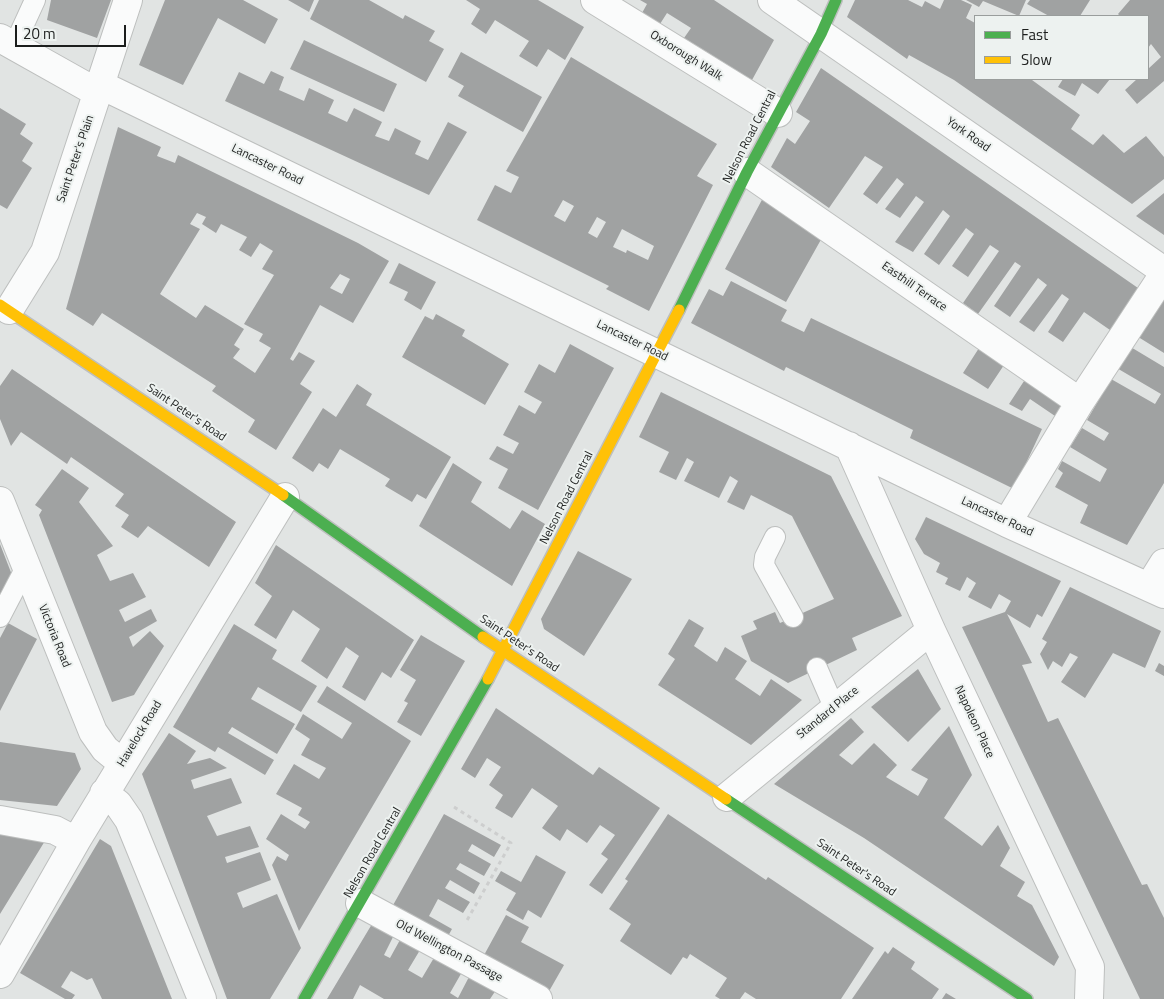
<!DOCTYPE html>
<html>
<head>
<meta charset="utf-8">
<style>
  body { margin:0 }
  #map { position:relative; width:1164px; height:999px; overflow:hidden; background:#e1e4e3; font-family:"Titillium Web",sans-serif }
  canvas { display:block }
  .legend { position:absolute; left:974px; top:15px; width:175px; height:65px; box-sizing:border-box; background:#edf2f0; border:1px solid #999d9c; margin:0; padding:6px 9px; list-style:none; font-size:15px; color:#1c1e1d }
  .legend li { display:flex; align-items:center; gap:10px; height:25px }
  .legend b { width:25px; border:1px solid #999d9c }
  .scale { position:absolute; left:15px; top:25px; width:111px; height:22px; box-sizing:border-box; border:2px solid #1c1e1d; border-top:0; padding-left:6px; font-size:15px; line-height:18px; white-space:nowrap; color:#1c1e1d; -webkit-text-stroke:4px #edf2f0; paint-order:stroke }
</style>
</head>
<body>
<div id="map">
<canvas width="1164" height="999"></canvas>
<ul class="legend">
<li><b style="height:6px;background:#4caf50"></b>Fast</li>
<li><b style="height:6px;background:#ffc107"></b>Slow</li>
</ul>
<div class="scale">20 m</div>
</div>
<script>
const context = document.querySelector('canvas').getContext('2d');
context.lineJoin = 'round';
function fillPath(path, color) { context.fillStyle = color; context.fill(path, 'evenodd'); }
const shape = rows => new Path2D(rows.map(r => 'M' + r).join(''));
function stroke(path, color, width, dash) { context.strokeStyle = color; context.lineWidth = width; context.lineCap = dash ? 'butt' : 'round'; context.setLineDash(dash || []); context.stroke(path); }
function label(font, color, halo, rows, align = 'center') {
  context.font = font + ' "Titillium Web",sans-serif'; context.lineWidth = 4; context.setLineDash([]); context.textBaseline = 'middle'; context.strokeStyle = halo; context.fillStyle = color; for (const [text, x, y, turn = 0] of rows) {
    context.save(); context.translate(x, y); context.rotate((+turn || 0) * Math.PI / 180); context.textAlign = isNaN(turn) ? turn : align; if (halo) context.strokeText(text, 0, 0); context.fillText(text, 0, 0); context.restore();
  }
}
fillPath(shape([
  [51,0,111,0,97,38,47,20],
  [165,0,243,0,278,19,265,44,218,18,183,85,139,65],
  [288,0,314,0,309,12],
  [319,0,369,0,403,19,405,15,435,31,429,41,444,49,426,82,310,19],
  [466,0,538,0,584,27,565,60,548,49,537,67,519,56,529,41,495,20,486,34,471,24,480,9],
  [640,0,714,0,774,40,752,80,684,38,691,28,667,13,660,24,642,13,647,4],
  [855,0,908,0,922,7,925,1,940,9,944,0,961,0,972,5,966,18,975,23,975,79,1033,79,1032,80,1080,115,1071,129,1093,145,1103,134,1124,153,1146,136,1164,157,1164,179,1132,204,954,80,909,55,907,59,847,17],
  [966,0,1026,0,1019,16,983,1,979,7],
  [1030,0,1090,0,1080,16,1049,16,1027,4],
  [1130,0,1164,0,1164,81,1137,104,1125,90,1137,79,1148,79,1148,69,1161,57,1151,44,1148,48,1148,16,1120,16,1118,14],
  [304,40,397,84,384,112,290,69],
  [461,52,542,97,523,132,458,96,464,86,448,77],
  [571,57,717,144,697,176,713,185,649,311,606,289,609,286,477,220,495,185,511,193,519,177,506,171],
  [563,200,574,206,565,222,554,216],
  [597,217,606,222,597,238,588,233],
  [622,229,654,246,648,260,627,250,626,253,613,247],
  [821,68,1138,288,1110,330,1084,312,1063,342,1048,332,1069,299,1062,294,1034,332,1019,322,1047,285,1038,278,1010,317,994,306,1021,266,1015,262,978,314,963,303,999,251,990,245,968,277,952,266,974,234,966,228,939,265,924,254,950,216,943,210,913,252,895,242,924,202,916,196,900,218,885,209,904,184,897,178,877,204,863,194,883,167,865,156,829,208,771,167,787,138,795,144,810,121,796,112],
  [271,71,284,77,279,90,304,101,309,88,334,100,328,113,347,122,354,108,382,122,375,136,389,141,395,128,421,141,415,154,428,160,448,122,467,132,429,195,225,101,239,72,264,84],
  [1063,79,1110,79,1098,94,1082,83,1075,96,1058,87],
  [0,108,26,124,20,134,33,143,22,161,32,168,7,209,0,205],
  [118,127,161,147,157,156,175,163,178,155,358,243,389,261,353,323,320,305,290,359,293,361,299,352,315,361,300,384,312,392,276,450,248,432,255,420,212,391,216,386,102,313,93,326,66,309],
  [197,213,206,217,202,224,216,233,221,224,247,237,239,250,251,257,260,243,273,251,262,269,274,275,244,324,263,334,259,341,271,348,255,373,233,358,240,349,234,345,244,329,205,305,196,318,160,294,200,229,190,224],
  [340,274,350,279,342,294,330,288],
  [1164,193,1164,235,1136,216],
  [764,196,823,236,786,302,725,269],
  [399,263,436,282,421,310,404,300,408,292,389,283],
  [731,281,787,310,781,321,804,332,811,318,1042,429,1014,489,910,438,913,430,786,367,784,371,691,323,709,289,723,296],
  [1164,299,1164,353,1135,335],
  [436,314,465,330,462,336,509,364,485,405,402,357,425,316,433,320],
  [570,344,614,368,538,510,498,488,508,469,489,459,497,446,513,454,519,443,503,435,519,405,535,414,542,402,524,392,539,364,555,373],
  [1129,346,1164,367,1164,483,1127,545,1080,523,1088,505,1055,487,1063,473,1058,469,1062,461,1100,482,1107,469,1070,447,1082,428,1104,441,1109,433,1087,420,1111,379,1155,404,1161,394,1115,367],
  [979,348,1004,365,988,389,963,373],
  [12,369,236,522,209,567,148,526,138,538,121,527,129,515,115,506,124,494,71,457,67,464,21,432,11,446,0,419,0,386],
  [1026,378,1064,402,1055,416,1030,399,1022,411,1009,404],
  [357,384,372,394,366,405,451,457,426,499,417,494,412,502,385,486,390,479,340,449,328,469,319,463,313,472,292,458,323,408,336,417],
  [661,392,831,476,902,616,852,638,857,650,788,683,751,661,741,636,757,629,753,621,775,612,780,623,834,599,792,516,751,495,744,510,727,502,738,481,730,476,719,498,684,481,694,462,687,458,676,480,659,472,669,452,639,437],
  [453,463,482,482,471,502,510,529,522,510,545,524,512,586,419,526],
  [62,469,89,488,79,502,113,546,97,555,110,581,133,573,146,597,119,610,125,622,151,609,157,621,129,637,133,647,150,631,164,646,134,695,112,702,39,515,42,510,35,505],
  [926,517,1061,581,1042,617,1037,614,1030,628,1007,614,1032,663,1022,665,1048,722,1058,718,1142,885,1147,884,1164,918,1164,999,1140,999,962,627,1005,612,1011,601,999,594,991,609,968,597,976,583,967,577,960,591,945,584,948,578,936,572,940,563,924,554,915,539],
  [0,544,12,575,0,596],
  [276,545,414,640,391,678,382,672,365,701,342,687,359,656,346,647,327,679,301,661,320,629,293,610,276,639,254,625,272,596,255,583],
  [578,551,632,579,584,656,544,629,541,619],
  [1070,587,1161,631,1145,668,1113,653,1085,698,1061,682,1078,657,1070,653,1062,667,1053,661,1048,670,1040,654,1047,642,1042,639],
  [689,619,704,628,694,646,717,662,725,647,747,661,735,679,760,696,771,679,802,700,751,745,658,685,675,659,668,654],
  [8,623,37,639,0,711,0,638],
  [234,624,277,650,272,659,317,686,301,712,258,687,251,699,295,724,277,754,232,727,228,733,274,760,265,775,218,747,215,752,173,727],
  [421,635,465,661,421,736,397,722,408,703,404,701,416,680,400,670],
  [1159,663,1164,666,1164,676,1155,671],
  [918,669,941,709,908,742,871,707],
  [327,686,411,741,299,931,272,865,277,856,286,861,289,855,266,839,281,814,305,829,310,822,298,815,302,808,276,794,294,764,319,779,326,768,301,755,310,739,295,729,303,714,342,739,352,723,317,702],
  [496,708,593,775,599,767,660,808,602,894,589,885,608,859,601,854,615,835,600,825,587,843,567,829,560,841,542,828,558,806,532,788,512,818,495,808,503,795,489,785,501,767,487,758,475,778,461,769],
  [851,718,864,732,839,755,852,765,874,743,897,765,886,777,918,796,928,779,911,770,949,726,972,775,944,818,982,846,998,825,1010,848,1000,866,1025,882,1017,896,1032,905,1059,957,1054,966,864,838,774,784],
  [169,733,196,751,187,764,210,758,227,768,191,780,194,789,231,778,242,803,207,816,217,836,250,826,259,847,225,857,227,863,260,852,271,880,237,893,243,908,277,894,301,948,270,999,227,999,142,774],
  [0,742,75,753,81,769,57,806,0,800],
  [444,814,501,845,494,857,472,844,468,851,491,864,484,876,460,863,456,869,480,883,474,894,450,880,445,888,470,902,463,913,438,899,429,916,452,929,447,938,392,907],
  [668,814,766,880,768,877,874,948,841,999,756,999,745,992,740,999,720,999,715,996,727,978,690,954,687,959,683,957,671,975,620,941,631,924,609,909,628,881,625,879],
  [0,831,48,836,0,914],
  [100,839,111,846,172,999,102,999,92,978,87,980,71,971,61,987,75,995,72,999,65,999,20,973],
  [536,855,566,872,541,918,528,910,523,920,506,910,516,893,495,881,501,871,521,882],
  [506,915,529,927,521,942,564,965,548,993,483,957],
  [372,924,394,935,384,955,390,958,401,938,420,950,408,970,422,978,435,956,462,972,450,993,458,998,470,975,496,990,490,999,384,999,360,985,353,999,327,999],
  [893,947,915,962,911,969,939,989,932,999,852,999,885,951,888,954],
  [946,993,956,999,942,999]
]), '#a0a2a2');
const lane = shape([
  [14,46,35,0],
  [775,537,765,557,764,565,793,617],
  [0,617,26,567],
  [817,668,834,707]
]);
const street = shape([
  [595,0,778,113],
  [772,0,1164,271],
  [0,38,98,93],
  [101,85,1007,523,1164,594],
  [747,172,1080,402],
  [9,310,45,252,128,0],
  [849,446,931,630,1090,967,1089,999],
  [0,501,93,732,105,749,122,763],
  [1007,523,1080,402,1164,274],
  [1149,587,1164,563],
  [104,793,118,804,129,820,202,999],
  [727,797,931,630],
  [0,820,55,830,76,841],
  [360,903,538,999],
  [0,974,76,841,285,497]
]);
const fast = shape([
  [679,310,747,172,821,34,836,0],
  [283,495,483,637],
  [726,799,1027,999],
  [304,999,488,679]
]);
const slow = shape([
  [0,305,283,495],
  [483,637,726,799],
  [488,679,679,310]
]);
stroke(lane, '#bdbfbe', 22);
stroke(street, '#bdbfbe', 30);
stroke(fast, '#bdbfbe', 14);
stroke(slow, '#bdbfbe', 14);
stroke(shape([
  [454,807,511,843,466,922]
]), '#cdcece', 3, [4, 4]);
stroke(lane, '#fafbfb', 20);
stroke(street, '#fafbfb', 28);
stroke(fast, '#4caf50', 11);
stroke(slow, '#ffc107', 11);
label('12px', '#1c1e1d', '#edf2f0', [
  ["Oxborough Walk",686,56,32],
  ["York Road",968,135,35],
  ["Nelson Road Central",750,137,-63],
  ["Saint Peter's Plain",76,159,-71],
  ["Lancaster Road",267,165,26],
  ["Easthill Terrace",914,287,35],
  ["Lancaster Road",632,341,26],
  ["Saint Peter's Road",186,413,34],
  ["Nelson Road Central",567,498,-63],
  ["Lancaster Road",997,517,25],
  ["Victoria Road",54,636,68],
  ["Saint Peter's Road",519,644,34],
  ["Standard Place",828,713,-39],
  ["Napoleon Place",974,722,65],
  ["Havelock Road",140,734,-59],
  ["Nelson Road Central",373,853,-60],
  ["Saint Peter's Road",856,868,34],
  ["Old Wellington Passage",449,951,28]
]);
</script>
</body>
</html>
